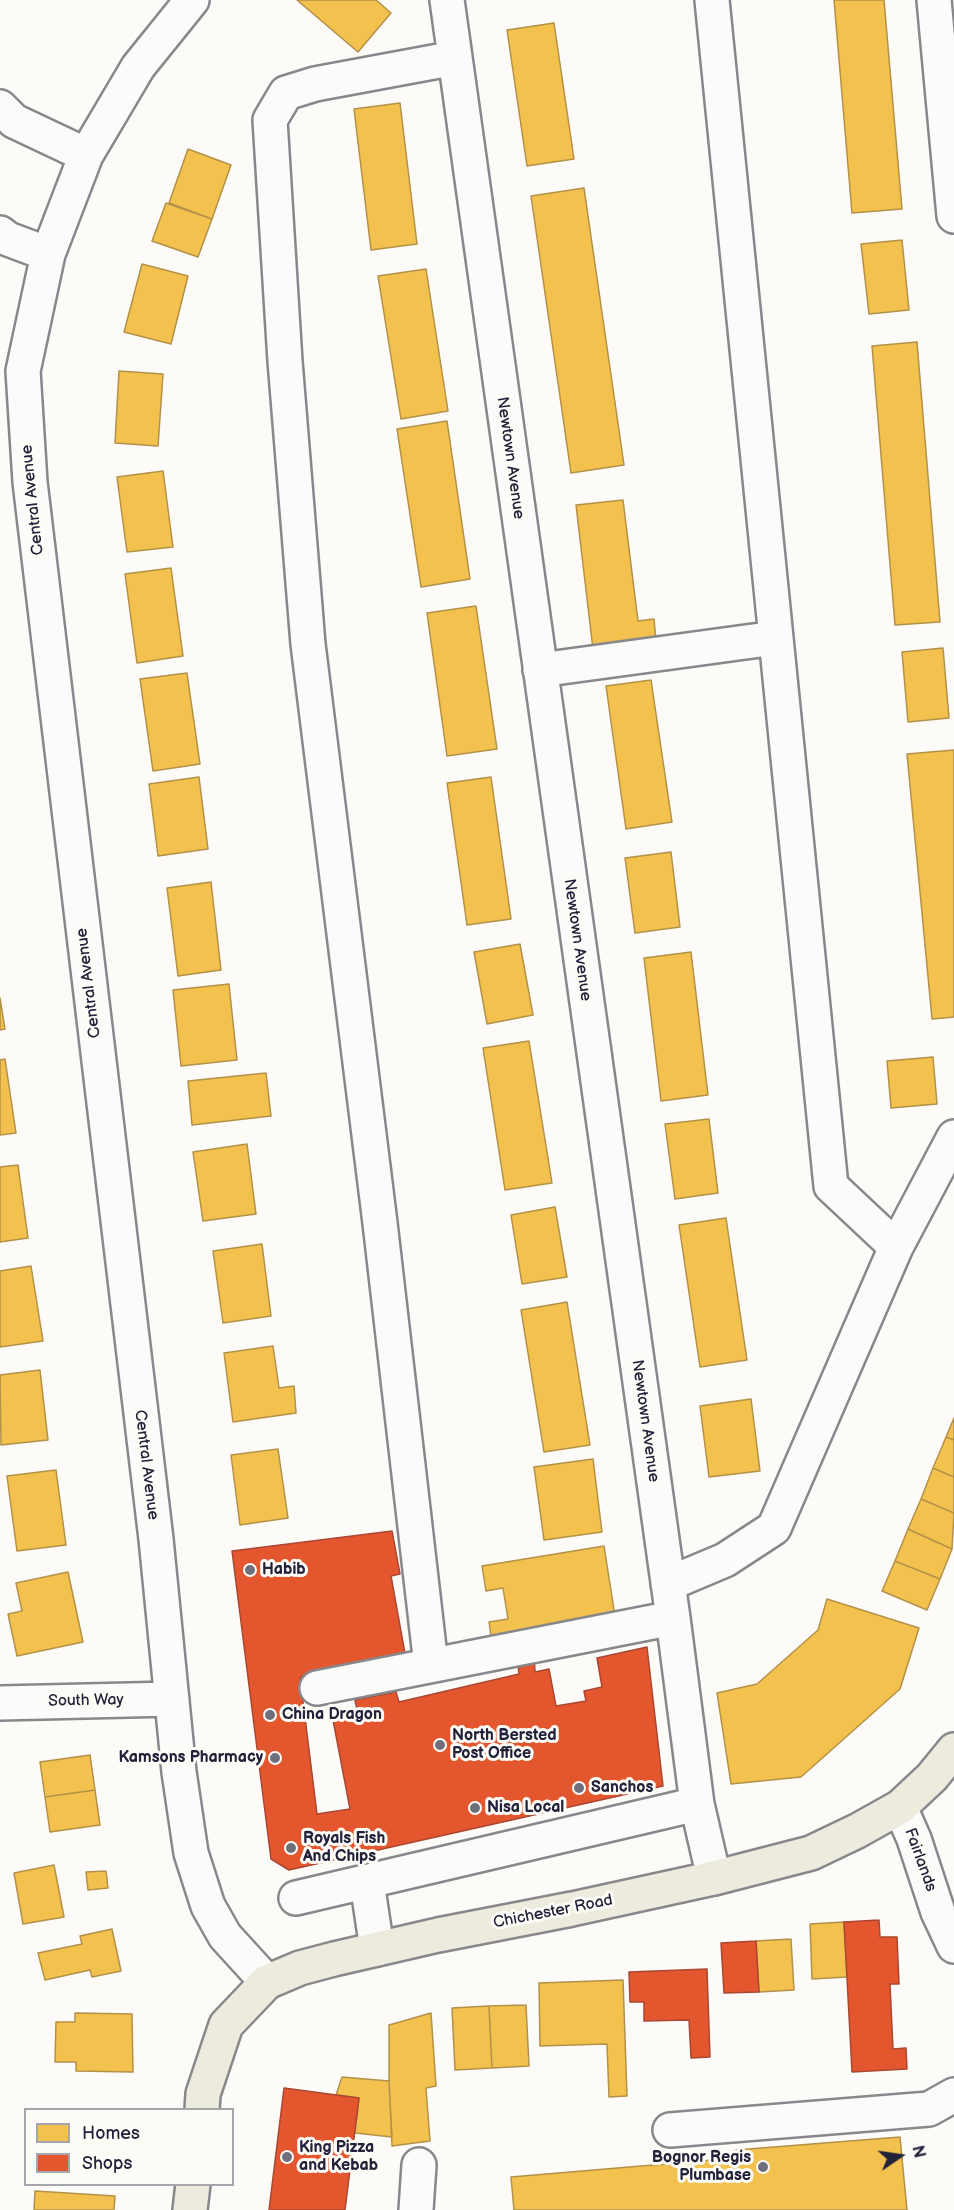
<!DOCTYPE html>
<html>
<head>
<meta charset="utf-8">
<style>
  body { margin:0 }
  #map { position:relative; width:954px; height:2210px; overflow:hidden; background:#fcfbf8; font-family:"Balsamiq Sans",sans-serif }
  canvas { display:block }
  .legend { position:absolute; left:24px; top:2108px; width:210px; height:78px; box-sizing:border-box; background:#fdfcf7; border:2px solid #a5a5ac; margin:0; padding:8px 10px; list-style:none; font-size:18px; color:#22223b }
  .legend li { display:flex; align-items:center; gap:12px; height:30px }
  .legend b { width:30px; border:2px solid #a5a5ac }
  .north { position:absolute; left:870px; top:2126px; width:60px; height:60px; -webkit-text-stroke:4px #fdfcf7; paint-order:stroke; rotate:77deg; font-size:16px; font-weight:700; line-height:24px; text-align:center; color:#22223b }
  .north::after { content:''; display:block; margin:auto; width:21px; height:27px; background:#22223b; clip-path:polygon(50% 0,100% 100%,50% 72%,0 100%) }
</style>
</head>
<body>
<div id="map">
<canvas width="954" height="2210"></canvas>
<ul class="legend">
<li><b style="height:16px;background:#f2c14e"></b>Homes</li>
<li><b style="height:16px;background:#e4572e"></b>Shops</li>
</ul>
<div class="north">N</div>
</div>
<script>
const context = document.querySelector('canvas').getContext('2d');
context.lineJoin = 'round';
function fillPath(path, color) { context.fillStyle = color; context.fill(path, 'evenodd'); }
const shape = rows => new Path2D(rows.map(r => 'M' + r).join(''));
function stroke(path, color, width, dash) { context.strokeStyle = color; context.lineWidth = width; context.lineCap = dash ? 'butt' : 'round'; context.setLineDash(dash || []); context.stroke(path); }
function label(font, color, halo, rows, align = 'center') {
  context.font = font + ' "Balsamiq Sans",sans-serif'; context.lineWidth = 6; context.setLineDash([]); context.textBaseline = 'middle'; context.strokeStyle = halo; context.fillStyle = color; for (const [text, x, y, turn = 0] of rows) {
    context.save(); context.translate(x, y); context.rotate((+turn || 0) * Math.PI / 180); context.textAlign = isNaN(turn) ? turn : align; if (halo) context.strokeText(text, 0, 0); context.fillText(text, 0, 0); context.restore();
  }
}
const homes = shape([
  [297,0,376,0,391,13,358,52,297,0],
  [834,0,884,0,902,209,852,213,834,0],
  [554,23,574,159,527,166,507,30,554,23],
  [400,103,417,244,371,250,354,109,400,103],
  [188,149,231,165,212,219,169,203,188,149],
  [584,188,624,465,571,473,531,196,584,188],
  [166,203,212,219,198,257,152,241,166,203],
  [902,240,909,310,869,314,861,244,902,240],
  [142,264,188,276,171,344,124,332,142,264],
  [426,269,448,411,401,419,378,276,426,269],
  [917,342,940,622,895,625,872,346,917,342],
  [119,371,163,374,158,446,115,443,119,371],
  [447,421,470,579,421,587,397,429,447,421],
  [163,471,173,547,127,552,117,477,163,471],
  [623,500,638,621,654,619,657,651,594,658,576,505,623,500],
  [171,568,183,656,137,663,125,574,171,568],
  [476,606,497,749,447,756,427,613,476,606],
  [943,648,949,718,908,722,902,652,943,648],
  [187,673,200,764,153,771,140,679,187,673],
  [651,680,672,822,626,829,606,686,651,680],
  [954,750,954,1017,932,1019,907,754,954,750],
  [199,777,208,849,158,856,149,784,199,777],
  [491,777,511,919,467,925,447,783,491,777],
  [671,852,680,927,635,933,625,858,671,852],
  [211,882,221,970,178,976,167,888,211,882],
  [520,944,533,1015,487,1024,474,952,520,944],
  [691,952,708,1095,661,1101,644,958,691,952],
  [229,984,237,1060,181,1066,173,990,229,984],
  [0,998,5,1029,0,1030,0,998],
  [529,1041,552,1183,505,1190,483,1048,529,1041],
  [933,1057,937,1104,891,1108,887,1061,933,1057],
  [5,1059,16,1133,0,1135,0,1060,5,1059],
  [266,1073,271,1116,192,1125,188,1081,266,1073],
  [709,1119,718,1193,675,1199,665,1124,709,1119],
  [247,1144,256,1214,203,1221,193,1152,247,1144],
  [18,1165,28,1238,0,1242,0,1167,18,1165],
  [555,1207,567,1277,522,1284,511,1215,555,1207],
  [726,1218,747,1360,700,1367,679,1225,726,1218],
  [262,1244,271,1316,223,1323,213,1251,262,1244],
  [31,1266,43,1341,0,1347,0,1271,31,1266],
  [567,1302,590,1445,544,1452,521,1310,567,1302],
  [273,1346,279,1388,294,1386,296,1413,233,1422,224,1353,273,1346],
  [40,1370,48,1440,1,1445,0,1375,40,1370],
  [751,1399,760,1471,709,1477,700,1406,751,1399],
  [954,1418,954,1440,946,1437,954,1418],
  [946,1437,954,1440,954,1477,933,1468,946,1437],
  [278,1449,288,1518,240,1525,231,1455,278,1449],
  [593,1459,602,1532,544,1540,534,1467,593,1459],
  [933,1468,954,1477,954,1513,921,1499,933,1468],
  [56,1470,66,1545,17,1551,7,1476,56,1470],
  [921,1499,954,1513,952,1549,908,1529,921,1499],
  [908,1529,952,1549,940,1579,895,1561,908,1529],
  [604,1546,615,1616,491,1636,489,1622,508,1619,503,1588,486,1591,482,1566,604,1546],
  [895,1561,940,1579,927,1610,882,1591,895,1561],
  [68,1572,83,1642,17,1656,8,1614,22,1611,16,1583,68,1572],
  [827,1599,919,1628,900,1689,801,1777,731,1784,717,1693,757,1684,818,1630,827,1599],
  [90,1755,95,1790,45,1797,40,1762,90,1755],
  [95,1790,100,1825,50,1832,45,1797,95,1790],
  [54,1865,64,1917,23,1924,14,1873,54,1865],
  [106,1871,108,1888,88,1890,86,1872,106,1871],
  [844,1922,847,1977,812,1979,810,1924,844,1922],
  [112,1929,121,1971,92,1977,90,1970,45,1980,38,1953,82,1944,80,1936,112,1929],
  [791,1939,794,1990,759,1992,756,1941,791,1939],
  [623,1980,627,2096,609,2097,607,2044,540,2046,539,1983,623,1980],
  [526,2005,529,2066,492,2068,489,2006,526,2005],
  [489,2006,492,2068,455,2070,452,2008,489,2006],
  [75,2013,132,2014,133,2072,76,2071,76,2062,55,2062,56,2022,75,2022,75,2013],
  [431,2013,436,2086,426,2088,430,2141,392,2146,389,2081,389,2025,431,2013],
  [342,2077,389,2081,392,2137,355,2133,359,2098,336,2095,342,2077],
  [900,2137,907,2210,514,2210,511,2177,736,2158,736,2150,900,2137],
  [35,2191,115,2196,114,2210,34,2210,35,2191]
]);
fillPath(homes, '#f2c14e');
stroke(homes, '#b49148', 1.5);
const shops = shape([
  [392,1531,400,1574,391,1576,406,1659,300,1677,317,1814,350,1809,333,1720,358,1714,355,1700,396,1692,399,1702,519,1674,517,1657,534,1654,535,1672,549,1669,556,1706,586,1701,584,1691,602,1687,597,1658,647,1647,663,1786,289,1870,271,1859,232,1551,392,1531],
  [879,1920,880,1937,897,1937,899,1984,890,1984,893,2049,906,2048,907,2069,852,2072,844,1922,879,1920],
  [756,1941,759,1992,724,1993,721,1943,756,1941],
  [707,1969,710,2057,691,2058,689,2020,644,2021,644,2002,630,2002,629,1972,707,1969],
  [284,2088,359,2098,345,2210,269,2210,284,2088]
]);
fillPath(shops, '#e4572e');
stroke(shops, '#aa4732', 1.5);
const minor = shape([
  [192,0,138,67,86,155,48,254,23,371,30,482,156,1539,179,1772,191,1853,208,1906,225,1936,267,1982],
  [447,0,673,1618,697,1804,714,1878],
  [712,0,831,1186,896,1247],
  [934,0,954,216],
  [0,107,14,121,86,155],
  [0,233,8,239,48,254],
  [540,670,775,638],
  [668,1584,725,1560,774,1528,896,1247,954,1137],
  [431,1665,380,1223,308,644,285,361,270,120,286,93,315,84,455,58],
  [317,1688,673,1618],
  [0,1703,172,1699],
  [900,1807,914,1839,938,1912,954,1946],
  [367,1882,377,1949],
  [296,1898,697,1804],
  [670,2130,929,2109,954,2095],
  [416,2210,419,2165]
]);
const major = shape([
  [202,2110,203,2094,226,2025,267,1982,300,1968,334,1959,438,1935,572,1909,714,1878,811,1853,857,1831,900,1807,932,1777,954,1750],
  [190,2210,193,2184]
]);
stroke(minor, '#88888c', 38);
stroke(major, '#88888c', 38);
stroke(minor, '#fbfbf9', 33);
stroke(major, '#edeade', 33);
for (const [x, y, r, color] of [
  [250,1570,6,"#6e6e7d"],
  [270,1715,6,"#6e6e7d"],
  [440,1745,6,"#6e6e7d"],
  [275,1758,6,"#6e6e7d"],
  [579,1788,6,"#6e6e7d"],
  [475,1808,6,"#6e6e7d"],
  [291,1848,6,"#6e6e7d"],
  [287,2157,6,"#6e6e7d"],
  [763,2167,6,"#6e6e7d"]
]) { const dot = new Path2D(); dot.arc(x, y, r, 0, 2 * Math.PI); context.fillStyle = color; context.fill(dot); stroke(dot, '#fdfcf7', 2); }
label('16px', '#22223b', '#fdfcf7', [
  ["Newtown Avenue",510,458,82],
  ["Central Avenue",33,500,-96],
  ["Newtown Avenue",577,940,82],
  ["Central Avenue",89,983,-97],
  ["Newtown Avenue",645,1421,82],
  ["Central Avenue",146,1465,83],
  ["South Way",86,1701,-1],
  ["Fairlands",920,1860,70],
  ["Chichester Road",553,1912,-11]
]);
label('bold 16px', '#22223b', '#fdfcf7', [
  ["Habib",262,1570],
  ["China Dragon",282,1715],
  ["North Bersted",452,1736],
  ["Post Office",452,1754],
  ["Kamsons Pharmacy",263,1758,"right"],
  ["Sanchos",591,1788],
  ["Nisa Local",487,1808],
  ["Royals Fish",303,1839],
  ["And Chips",303,1857],
  ["King Pizza",299,2148],
  ["and Kebab",299,2166],
  ["Bognor Regis",751,2158,"right"],
  ["Plumbase",751,2176,"right"]
], 'left');
</script>
</body>
</html>
